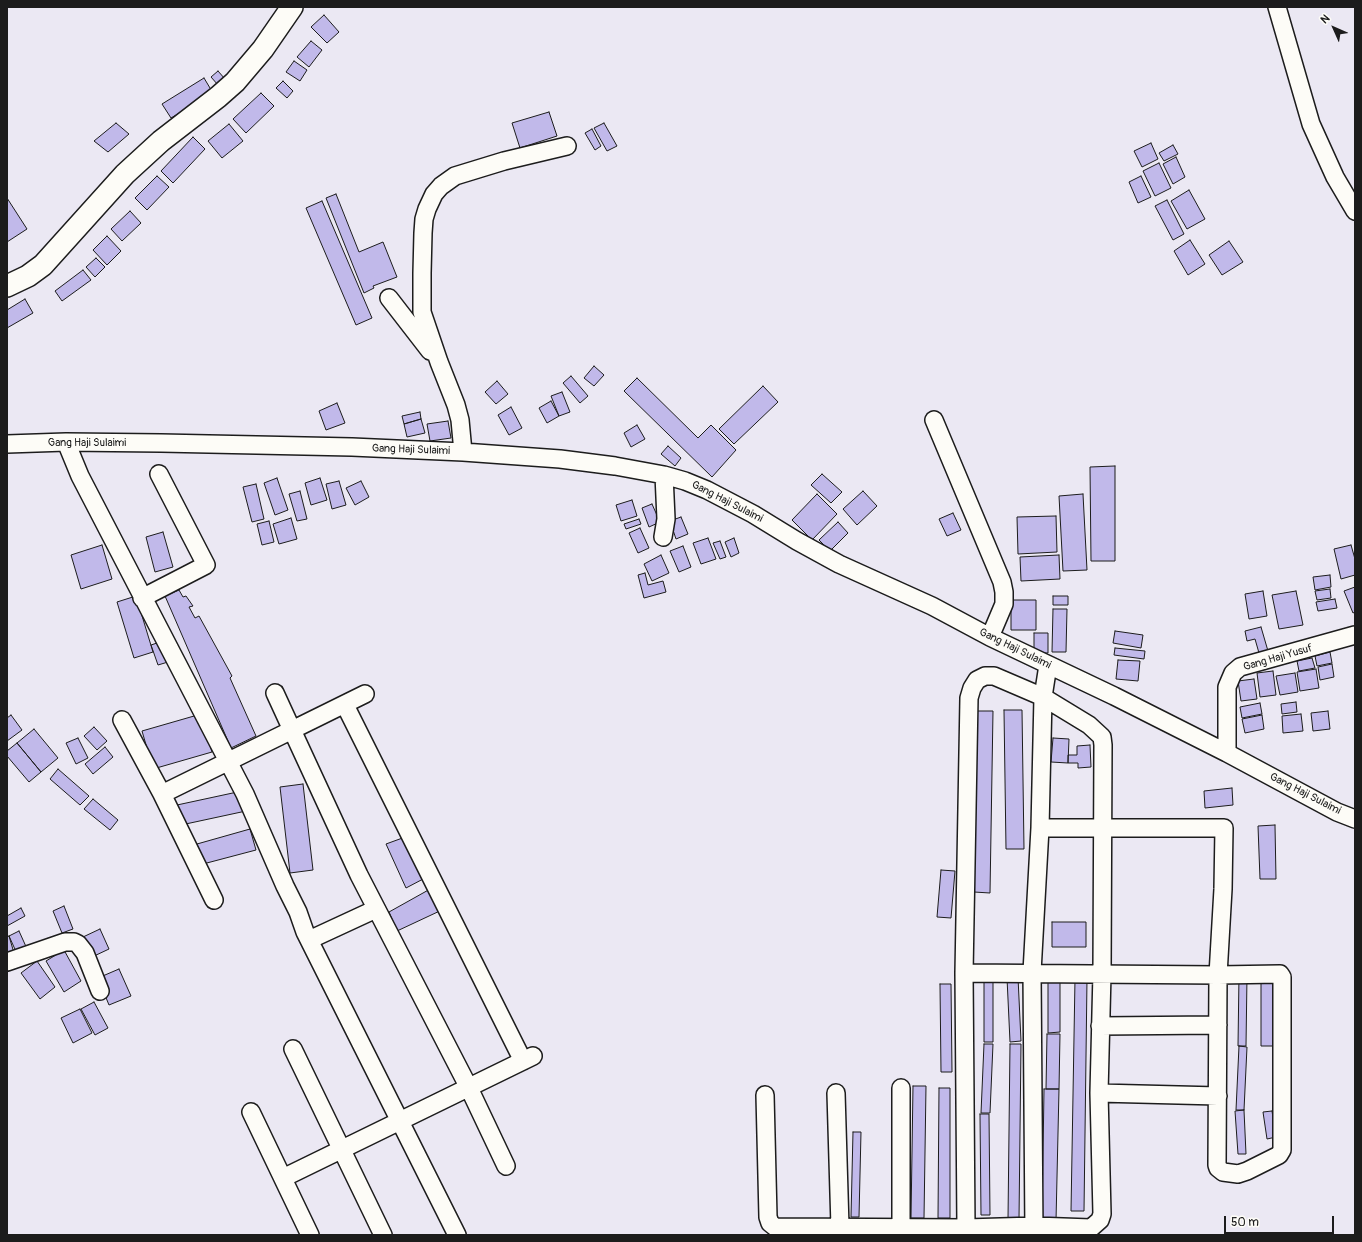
<!DOCTYPE html>
<html>
<head>
<meta charset="utf-8">
<style>
  body { margin:0 }
  #map { position:relative; width:1362px; height:1242px; overflow:hidden; background:#ebe8f3; font-family:Pangolin,sans-serif }
  canvas { display:block }
  .frame { position:absolute; inset:0; border:8px solid #1c1c1c; pointer-events:none }
  .north { position:absolute; left:1314px; top:8px; width:40px; height:40px; -webkit-text-stroke:3px #fdfcf7; paint-order:stroke; rotate:315deg; font-size:11px; font-weight:700; line-height:16px; text-align:center; color:#1c1c1c }
  .north::after { content:''; display:block; margin:auto; width:14px; height:18px; background:#1c1c1c; clip-path:polygon(50% 0,100% 100%,50% 72%,0 100%) }
  .scale { position:absolute; left:1224px; top:1216px; width:110px; height:18px; box-sizing:border-box; border:2px solid #1c1c1c; border-top:0; padding-left:5px; font-size:12px; line-height:14px; white-space:nowrap; color:#1c1c1c; -webkit-text-stroke:3px #fdfcf7; paint-order:stroke }
</style>
</head>
<body>
<div id="map">
<canvas width="1362" height="1242"></canvas>
<div class="frame"></div>
<div class="north">N</div>
<div class="scale">50 m</div>
</div>
<script>
const context = document.querySelector('canvas').getContext('2d');
context.lineJoin = 'round';
function fillPath(path, color) { context.fillStyle = color; context.fill(path, 'evenodd'); }
const shape = rows => new Path2D(rows.map(r => 'M' + r).join(''));
function stroke(path, color, width, dash) { context.strokeStyle = color; context.lineWidth = width; context.lineCap = dash ? 'butt' : 'round'; context.setLineDash(dash || []); context.stroke(path); }
function label(font, color, halo, rows, align = 'center') {
  context.font = font + ' Pangolin,sans-serif'; context.lineWidth = 3; context.setLineDash([]); context.textBaseline = 'middle'; context.strokeStyle = halo; context.fillStyle = color; for (const [text, x, y, turn = 0] of rows) {
    context.save(); context.translate(x, y); context.rotate((+turn || 0) * Math.PI / 180); context.textAlign = isNaN(turn) ? turn : align; if (halo) context.strokeText(text, 0, 0); context.fillText(text, 0, 0); context.restore();
  }
}
const building = shape([
  [324,15,339,32,327,43,311,27,324,15],
  [311,41,322,50,309,67,297,57,311,41],
  [294,61,307,70,300,81,286,72,294,61],
  [218,71,225,79,218,85,211,77,218,71],
  [204,78,213,93,171,118,162,104,204,78],
  [283,81,293,91,287,98,276,88,283,81],
  [261,93,274,106,246,133,233,119,261,93],
  [549,112,557,136,520,148,512,123,549,112],
  [116,123,129,134,108,152,94,141,116,123],
  [604,123,617,146,607,151,594,128,604,123],
  [229,124,243,141,222,158,208,141,229,124],
  [592,129,601,146,595,150,585,133,592,129],
  [193,137,205,149,173,183,161,171,193,137],
  [1151,143,1158,159,1142,167,1134,151,1151,143],
  [1173,145,1178,154,1164,161,1159,153,1173,145],
  [1176,157,1185,177,1173,184,1163,164,1176,157],
  [1159,163,1171,188,1155,196,1143,171,1159,163],
  [157,176,169,187,147,210,135,198,157,176],
  [1141,176,1151,197,1138,203,1129,182,1141,176],
  [1189,190,1205,219,1187,229,1171,201,1189,190],
  [336,194,359,252,383,242,397,277,373,286,374,288,364,293,326,198,336,194],
  [7,198,27,229,7,242,7,198],
  [1167,200,1184,234,1173,240,1155,206,1167,200],
  [322,201,372,318,356,325,306,208,322,201],
  [130,211,141,223,122,241,111,229,130,211],
  [107,236,121,251,107,265,93,250,107,236],
  [1190,240,1205,264,1188,275,1174,251,1190,240],
  [1229,241,1243,262,1222,275,1209,255,1229,241],
  [96,258,105,267,95,277,86,267,96,258],
  [83,270,91,280,62,301,55,291,83,270],
  [25,299,33,313,7,328,7,310,25,299],
  [594,366,604,375,594,386,584,378,594,366],
  [571,376,588,396,580,403,563,383,571,376],
  [637,378,698,438,711,425,736,450,712,477,624,391,637,378],
  [497,381,508,394,496,404,485,392,497,381],
  [763,386,778,402,734,444,719,429,763,386],
  [562,392,570,412,559,416,551,396,562,392],
  [551,401,559,416,547,423,539,408,551,401],
  [337,403,345,423,326,430,319,411,337,403],
  [511,407,522,428,509,435,498,415,511,407],
  [420,412,421,419,404,424,402,416,420,412],
  [421,419,425,433,407,437,404,424,421,419],
  [448,421,451,438,430,441,427,424,448,421],
  [637,425,645,439,631,447,624,433,637,425],
  [668,446,681,458,675,466,661,454,668,446],
  [1115,466,1115,561,1091,561,1090,467,1115,466],
  [822,474,842,492,831,503,811,485,822,474],
  [277,478,288,510,275,515,264,483,277,478],
  [320,478,327,500,311,505,305,483,320,478],
  [339,481,346,505,332,509,326,484,339,481],
  [361,481,369,497,355,505,346,488,361,481],
  [256,484,264,519,252,522,243,487,256,484],
  [300,491,307,519,297,521,289,494,300,491],
  [863,491,877,506,857,525,843,509,863,491],
  [817,494,837,514,812,540,792,520,817,494],
  [1083,494,1087,570,1063,571,1059,496,1083,494],
  [632,500,637,516,621,521,616,505,632,500],
  [652,504,660,522,649,527,642,508,652,504],
  [953,513,961,530,947,536,939,519,953,513],
  [1056,516,1057,552,1018,554,1017,517,1056,516],
  [681,517,688,534,676,539,670,521,681,517],
  [291,518,297,539,279,544,273,524,291,518],
  [639,519,641,524,626,529,624,524,639,519],
  [269,521,274,542,262,545,257,524,269,521],
  [838,522,848,533,830,551,819,540,838,522],
  [640,528,649,548,638,553,629,533,640,528],
  [163,532,173,567,155,572,146,537,163,532],
  [708,538,716,559,701,564,693,543,708,538],
  [734,538,739,553,731,557,725,542,734,538],
  [720,541,726,557,720,559,713,543,720,541],
  [102,545,112,579,81,589,71,555,102,545],
  [1351,545,1355,559,1355,575,1341,579,1334,549,1351,545],
  [683,546,691,567,679,572,670,551,683,546],
  [661,555,669,573,652,581,644,564,661,555],
  [1059,555,1060,579,1021,581,1020,557,1059,555],
  [645,573,648,585,663,581,666,592,644,598,638,575,645,573],
  [1330,575,1331,587,1315,590,1313,577,1330,575],
  [1355,587,1355,612,1353,613,1344,591,1355,587],
  [1330,589,1331,598,1317,600,1315,591,1330,589],
  [179,590,183,597,186,596,193,606,189,607,195,618,199,616,232,676,230,678,256,736,231,748,165,596,179,590],
  [1263,591,1267,616,1249,619,1245,594,1263,591],
  [1296,591,1303,625,1279,629,1272,595,1296,591],
  [136,596,153,652,134,658,117,602,136,596],
  [1053,596,1068,596,1068,605,1053,605,1053,596],
  [1335,599,1337,608,1318,611,1316,602,1335,599],
  [1011,600,1036,600,1036,630,1011,630,1011,600],
  [1053,609,1067,609,1066,652,1052,652,1053,609],
  [1261,627,1268,651,1259,653,1255,639,1247,641,1245,631,1261,627],
  [1115,631,1143,635,1141,648,1113,643,1115,631],
  [1034,633,1048,633,1048,653,1034,653,1034,633],
  [160,642,168,662,158,665,151,645,160,642],
  [1115,648,1145,651,1144,659,1114,655,1115,648],
  [1330,652,1332,663,1317,666,1315,656,1330,652],
  [1312,658,1315,668,1299,671,1297,661,1312,658],
  [1118,660,1140,661,1138,681,1116,679,1118,660],
  [1332,664,1334,677,1320,680,1318,667,1332,664],
  [1316,669,1319,688,1300,691,1297,672,1316,669],
  [1273,671,1276,695,1260,697,1257,673,1273,671],
  [1295,673,1298,692,1280,695,1276,676,1295,673],
  [1254,679,1257,699,1241,701,1238,681,1254,679],
  [1296,702,1297,712,1282,714,1281,704,1296,702],
  [1260,703,1262,714,1242,718,1240,707,1260,703],
  [1004,710,1022,710,1024,849,1006,849,1004,710],
  [977,711,993,711,990,893,974,892,977,711],
  [1328,711,1330,729,1313,731,1311,713,1328,711],
  [201,714,212,752,153,769,142,731,201,714],
  [1301,714,1303,731,1283,733,1282,716,1301,714],
  [11,715,22,730,7,741,7,718,11,715],
  [1262,715,1264,729,1245,733,1242,719,1262,715],
  [94,727,107,741,97,750,84,736,94,727],
  [34,729,58,758,41,772,17,743,34,729],
  [78,738,88,758,76,764,66,743,78,738],
  [1053,738,1069,739,1068,763,1051,762,1053,738],
  [17,743,41,772,29,782,7,756,7,751,17,743],
  [1090,745,1091,767,1078,768,1078,763,1068,763,1068,755,1077,755,1077,746,1090,745],
  [105,747,113,757,93,774,85,764,105,747],
  [58,769,89,796,80,805,50,779,58,769],
  [303,784,313,870,290,873,280,787,303,784],
  [1232,788,1233,805,1205,808,1204,791,1232,788],
  [242,791,246,811,181,825,177,805,242,791],
  [93,799,118,820,110,830,84,809,93,799],
  [1275,825,1276,879,1260,879,1258,826,1275,825],
  [250,829,256,850,203,864,197,844,250,829],
  [408,836,425,878,406,888,386,844,408,836],
  [941,870,955,871,951,918,937,917,941,870],
  [432,888,444,909,397,931,389,912,432,888],
  [64,906,73,929,62,933,53,911,64,906],
  [21,908,25,916,7,926,7,916,21,908],
  [1052,922,1086,922,1086,947,1052,947,1052,922],
  [100,929,109,949,92,957,83,937,100,929],
  [19,931,28,951,18,956,9,936,19,931],
  [9,936,14,953,7,955,7,937,9,936],
  [64,950,81,981,64,992,46,961,64,950],
  [37,961,55,987,40,999,21,973,37,961],
  [119,969,131,996,109,1005,98,978,119,969],
  [984,974,993,974,993,1042,984,1042,984,974],
  [1239,975,1247,976,1246,1046,1238,1046,1239,975],
  [1261,975,1274,975,1275,1046,1261,1046,1261,975],
  [1018,977,1021,1041,1010,1042,1007,978,1018,977],
  [1048,978,1060,978,1060,1032,1048,1033,1048,978],
  [1075,979,1087,979,1084,1211,1071,1211,1075,979],
  [940,984,951,984,952,1072,941,1072,940,984],
  [94,1002,108,1028,95,1035,81,1009,94,1002],
  [80,1009,92,1033,73,1043,61,1018,80,1009],
  [1047,1034,1060,1034,1059,1089,1046,1089,1047,1034],
  [984,1044,993,1044,990,1113,981,1113,984,1044],
  [1010,1044,1021,1044,1019,1219,1008,1219,1010,1044],
  [1239,1046,1247,1047,1244,1110,1236,1110,1239,1046],
  [913,1086,926,1086,924,1218,911,1218,913,1086],
  [939,1088,950,1088,950,1218,938,1218,939,1088],
  [1044,1089,1059,1089,1056,1221,1042,1221,1044,1089],
  [1244,1110,1246,1154,1238,1154,1235,1111,1244,1110],
  [1272,1111,1276,1137,1267,1139,1263,1112,1272,1111],
  [980,1114,989,1114,990,1215,981,1215,980,1114],
  [853,1132,861,1132,859,1217,851,1217,853,1132]
]);
fillPath(building, '#c1b9ea');
stroke(building, '#1c1c1c', 1);
const minor = shape([
  [1277,7,1311,124,1335,177,1355,211],
  [389,298,430,351],
  [934,420,1002,582,1004,592,1004,604,990,637],
  [66,442,80,476,245,794,285,886,298,912,305,932,457,1235],
  [7,444,66,442,161,443,352,447,463,452,560,459,615,466,664,475,685,481,707,490,753,514,797,541,839,564,932,606,990,637,1114,696,1227,753,1337,812,1355,819],
  [463,452,460,420,456,405,439,362,422,312,422,273,423,233,424,219,427,209,434,194,441,186,455,176,504,161,567,146],
  [663,537,666,519,664,475],
  [142,598,206,565,159,474],
  [365,694,292,730,359,875,469,1088,506,1166],
  [345,705,523,1061],
  [122,720,162,794,292,730,275,693],
  [1227,753,1227,687,1233,673,1240,667,1355,635],
  [162,794,214,900],
  [309,940,376,909],
  [7,962,65,942,74,942,78,944,85,953,100,991],
  [964,973,1218,975,1280,974,1282,977,1282,1150,1279,1155,1247,1171,1238,1174,1223,1172,1218,1168,1217,1165,1218,975,1223,889,1224,828,1040,828],
  [1100,1026,1218,1025],
  [293,1049,383,1235],
  [836,1093,840,1227],
  [1099,1093,1218,1096],
  [765,1095,768,1217,770,1223,775,1227,966,1228,1035,1226,1091,1228,1100,1220,1102,1214,1099,1093,1102,973,1103,745,1102,737,1089,725,1043,697,994,676,985,676,977,680,972,688,969,698,964,973,966,1228],
  [251,1112,310,1235],
  [283,1178,533,1056],
  [901,1227,901,1088],
  [1034,1235,1032,972,1040,828,1043,697,1048,665]
]);
const tertiary = shape([
  [7,286,28,276,43,265,125,174,161,141,218,97,235,82,263,49,292,7]
]);
stroke(minor, '#1c1c1c', 20);
stroke(tertiary, '#1c1c1c', 24);
stroke(minor, '#fdfcf7', 17);
stroke(tertiary, '#fdfcf7', 21);
label('11px', '#1c1c1c', '#fdfcf7', [
  ["Gang Haji Sulaimi",87,443],
  ["Gang Haji Sulaimi",411,450,2],
  ["Gang Haji Sulaimi",727,502,27],
  ["Gang Haji Sulaimi",1015,649,26],
  ["Gang Haji Yusuf",1278,658,-16],
  ["Gang Haji Sulaimi",1305,794,27]
]);
</script>
</body>
</html>
